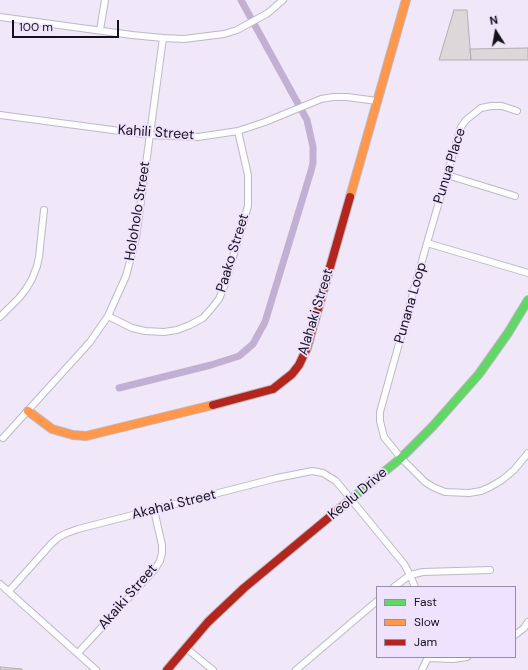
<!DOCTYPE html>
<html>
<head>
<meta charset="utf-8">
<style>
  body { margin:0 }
  #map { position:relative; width:528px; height:670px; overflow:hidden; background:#f0e8f8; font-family:"DM Sans",sans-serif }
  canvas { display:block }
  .legend { position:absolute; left:376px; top:586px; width:140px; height:72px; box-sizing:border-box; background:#efe2fe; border:1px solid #988ea3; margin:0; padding:5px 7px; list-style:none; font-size:12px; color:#15111a }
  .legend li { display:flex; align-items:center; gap:8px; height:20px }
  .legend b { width:20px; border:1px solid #988ea3 }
  .north { position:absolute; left:476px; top:12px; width:40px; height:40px; -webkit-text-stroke:3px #efe2fe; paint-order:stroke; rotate:349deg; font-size:11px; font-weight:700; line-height:16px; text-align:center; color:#15111a }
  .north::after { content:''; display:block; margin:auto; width:14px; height:18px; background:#15111a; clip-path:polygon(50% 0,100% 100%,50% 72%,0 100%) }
  .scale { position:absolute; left:12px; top:20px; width:107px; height:18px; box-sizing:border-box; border:2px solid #15111a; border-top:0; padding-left:5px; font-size:12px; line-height:14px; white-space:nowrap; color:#15111a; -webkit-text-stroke:3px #efe2fe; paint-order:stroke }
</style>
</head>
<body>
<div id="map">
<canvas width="528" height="670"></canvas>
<ul class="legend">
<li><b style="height:5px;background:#63d668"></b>Fast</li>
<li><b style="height:5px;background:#ff974d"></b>Slow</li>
<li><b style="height:5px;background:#b3261e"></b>Jam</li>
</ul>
<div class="north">N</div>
<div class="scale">100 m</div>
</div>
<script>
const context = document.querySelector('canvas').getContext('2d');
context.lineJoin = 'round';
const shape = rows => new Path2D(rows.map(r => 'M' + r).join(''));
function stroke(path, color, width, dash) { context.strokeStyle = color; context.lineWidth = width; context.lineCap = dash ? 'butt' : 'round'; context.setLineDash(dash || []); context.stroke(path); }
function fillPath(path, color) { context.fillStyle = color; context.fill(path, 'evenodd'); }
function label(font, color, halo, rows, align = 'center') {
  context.font = font + ' "DM Sans",sans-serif'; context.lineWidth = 3.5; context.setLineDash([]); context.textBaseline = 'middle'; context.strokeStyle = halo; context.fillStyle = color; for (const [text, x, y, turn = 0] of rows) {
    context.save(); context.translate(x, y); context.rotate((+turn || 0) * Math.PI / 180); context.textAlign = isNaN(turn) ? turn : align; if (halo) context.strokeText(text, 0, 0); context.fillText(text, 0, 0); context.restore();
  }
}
stroke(shape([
  [119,388,211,365,239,356,253,344,265,322,311,171,313,163,313,147,307,120,241,0]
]), '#c2b0d4', 7);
const building = shape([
  [454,10,467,10,471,60,439,60,454,10],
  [528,48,528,60,471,60,470,49,528,48],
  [0,667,22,669,22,670,0,670,0,667]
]);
fillPath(building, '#dcd7d9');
stroke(building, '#b3aeaf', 1);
const street = shape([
  [0,17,132,35,163,38,184,39,224,34,237,30,268,13,283,0],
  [100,30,105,0],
  [0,115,150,135,198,137,238,131,265,122,321,99,333,97,347,97,377,101],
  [447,175,515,196],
  [427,243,457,140,461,127,466,120,481,108,491,106,502,106,517,111],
  [528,273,427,243,380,412,380,421,384,437,401,458,425,482,433,487,445,492,469,493,481,491,490,487,502,480,514,470,528,453],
  [108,316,132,328,145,331,164,332,177,330,190,325,203,318,211,309,219,299,225,284,248,206,248,175,238,131],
  [0,317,19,298,26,289,32,279,37,266,39,257,44,210],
  [3,438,90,342,108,316,126,276,136,238,163,38],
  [0,584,96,670],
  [415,587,410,575,423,572,490,570],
  [9,591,52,543,59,537,67,533,78,529,277,478,312,471,323,473,336,481,404,564,410,575,394,587],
  [515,635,524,628,528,622],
  [186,648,213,670],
  [78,653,155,569,160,561,162,553,162,545,154,510],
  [428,658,453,659,467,657],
  [296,670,377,601],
  [422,670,428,657]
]);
const fast = shape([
  [350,500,401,458,433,426,479,374,508,333,528,300]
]);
const slow = shape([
  [350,197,406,0],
  [28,411,52,429,73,435,86,436,213,405]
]);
const jam = shape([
  [213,405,273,389,292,374,299,365,307,348,350,197],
  [167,670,208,622,244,588,350,500]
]);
stroke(street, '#beb8c4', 8);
stroke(fast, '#beb8c4', 10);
stroke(slow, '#beb8c4', 10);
stroke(jam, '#beb8c4', 10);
stroke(street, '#fdfcfe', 6);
stroke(fast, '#63d668', 8);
stroke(slow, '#ff974d', 8);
stroke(jam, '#b3261e', 8);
label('14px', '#15111a', '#efe2fe', [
  ["Kahili Street",156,133,4],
  ["Punua Place",450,166,-73],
  ["Holoholo Street",138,211,-81],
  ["Paako Street",233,253,-73],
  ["Punana Loop",411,303,-74],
  ["Alahaki Street",316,312,-73],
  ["Keolu Drive",358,494,-40],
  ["Akahai Street",174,505,-14],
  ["Akaiki Street",128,597,-49]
]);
</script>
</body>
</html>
